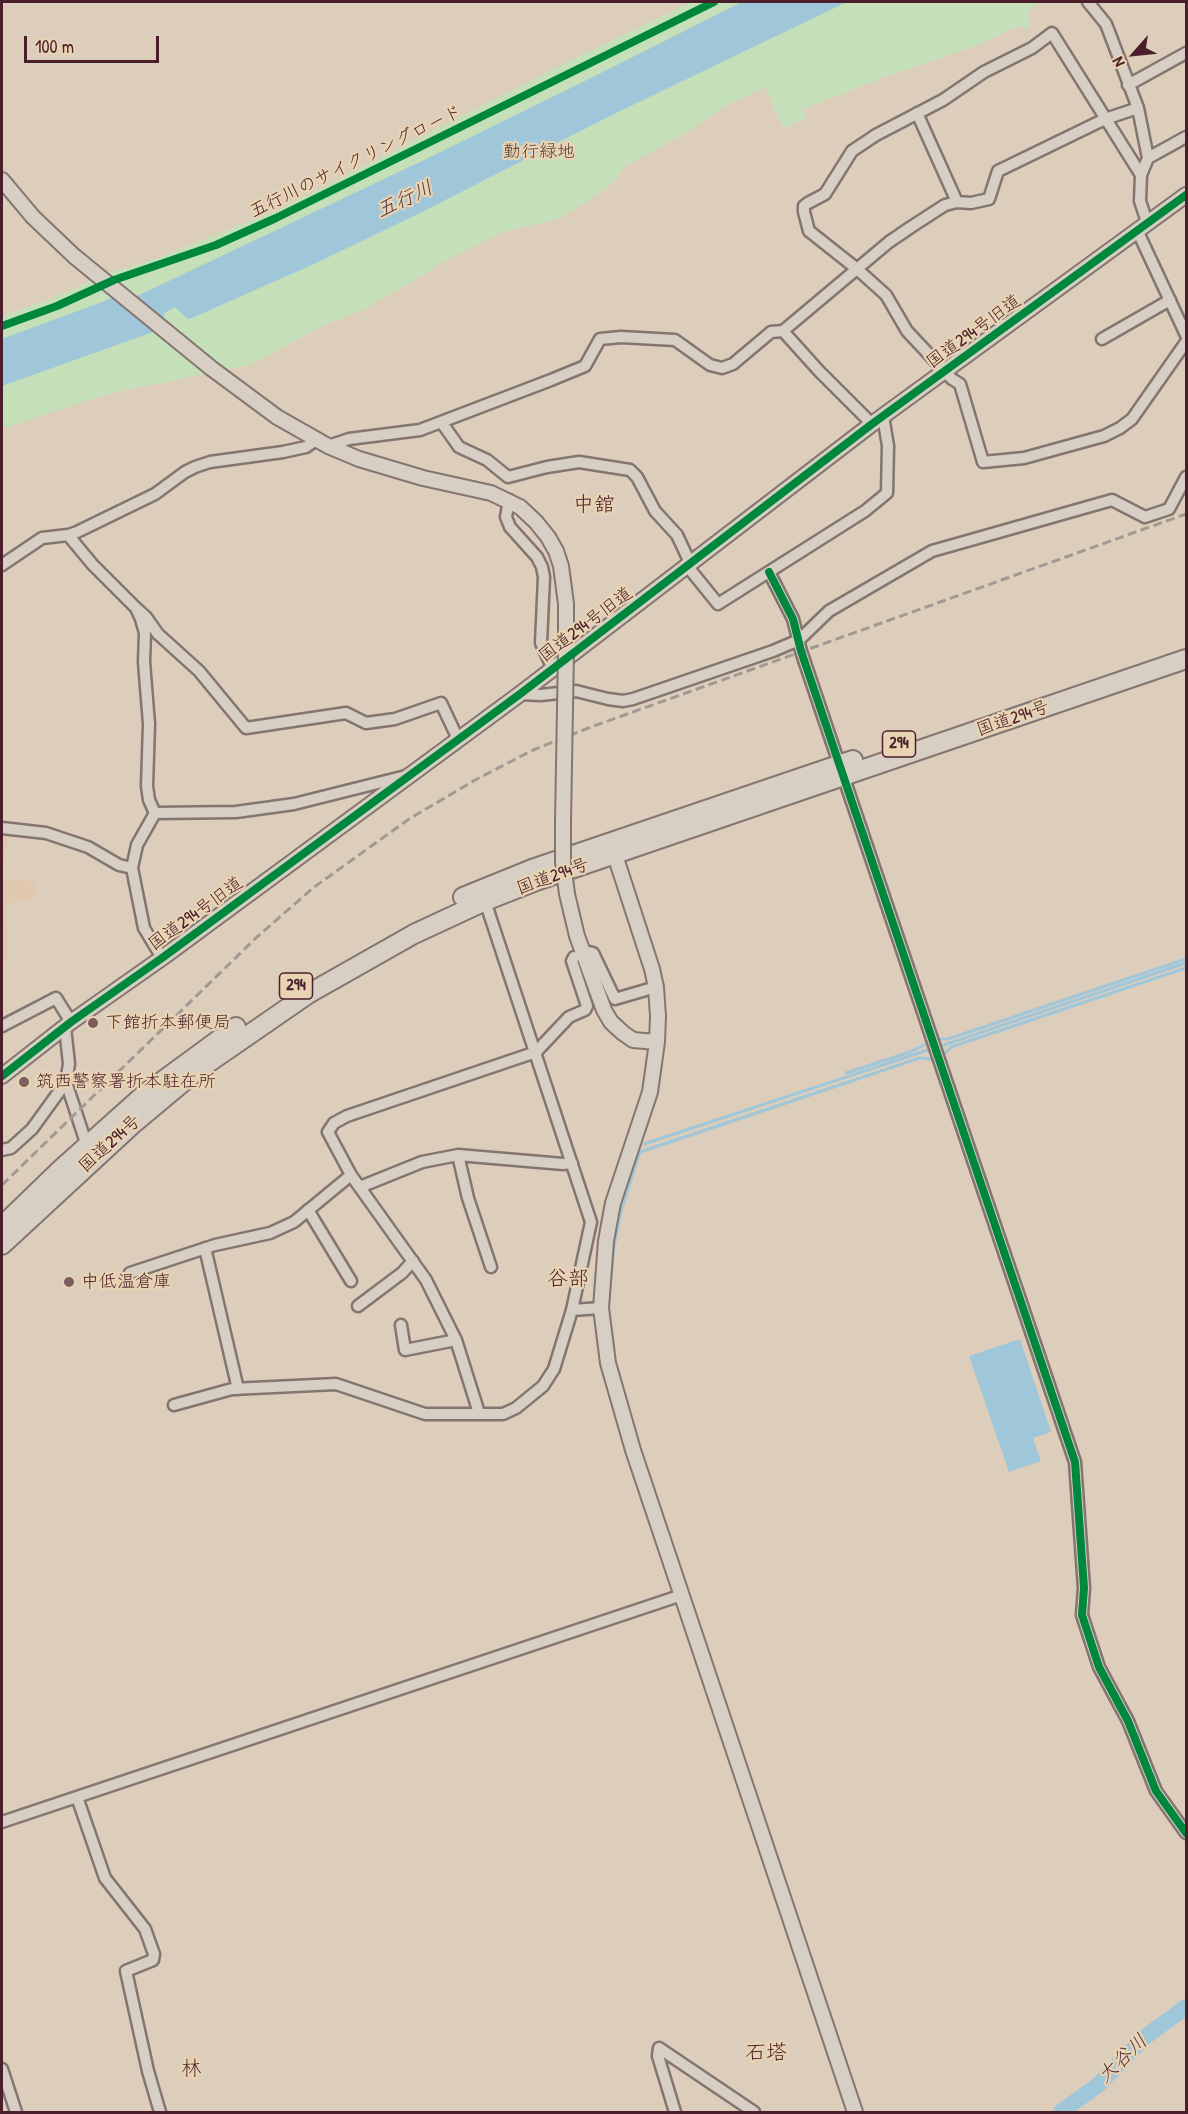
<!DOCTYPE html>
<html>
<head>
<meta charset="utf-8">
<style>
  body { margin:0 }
  #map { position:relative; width:1188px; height:2114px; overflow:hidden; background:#ddcebc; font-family:"Patrick Hand",sans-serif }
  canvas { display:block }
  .frame { position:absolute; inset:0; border:3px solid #4a1f2b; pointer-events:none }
  .north { position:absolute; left:1104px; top:24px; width:60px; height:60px; -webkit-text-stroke:4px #e8d3b2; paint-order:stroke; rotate:243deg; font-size:16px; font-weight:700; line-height:24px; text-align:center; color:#4a1f2b }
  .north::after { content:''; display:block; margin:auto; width:21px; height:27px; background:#4a1f2b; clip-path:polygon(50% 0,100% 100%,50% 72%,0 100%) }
  .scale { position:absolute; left:24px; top:36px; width:135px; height:27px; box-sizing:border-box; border:3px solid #4a1f2b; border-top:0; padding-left:8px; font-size:18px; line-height:21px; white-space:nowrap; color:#4a1f2b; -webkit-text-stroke:4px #e8d3b2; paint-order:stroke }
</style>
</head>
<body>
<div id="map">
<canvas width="1188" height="2114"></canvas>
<div class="frame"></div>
<div class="north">N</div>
<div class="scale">100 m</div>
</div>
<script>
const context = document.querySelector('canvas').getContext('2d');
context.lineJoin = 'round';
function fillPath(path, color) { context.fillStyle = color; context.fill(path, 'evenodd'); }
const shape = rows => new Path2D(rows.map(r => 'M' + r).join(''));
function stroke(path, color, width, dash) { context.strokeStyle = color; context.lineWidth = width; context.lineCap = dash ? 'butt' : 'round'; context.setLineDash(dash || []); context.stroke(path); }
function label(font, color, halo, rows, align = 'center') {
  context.font = font + ' "Patrick Hand","Klee One",sans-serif'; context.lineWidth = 4.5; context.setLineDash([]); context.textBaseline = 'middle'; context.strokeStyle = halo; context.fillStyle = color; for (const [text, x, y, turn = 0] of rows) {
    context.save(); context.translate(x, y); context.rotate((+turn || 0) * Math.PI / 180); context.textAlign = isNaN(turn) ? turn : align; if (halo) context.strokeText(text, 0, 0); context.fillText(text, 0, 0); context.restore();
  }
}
fillPath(shape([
  [2,834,10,835,2,868],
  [2,877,36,882,34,898,6,906,9,959,2,964]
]), '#e1c9af');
fillPath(shape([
  [692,2,1040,2,1027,12,1031,25,1024,30,1021,25,981,44,882,78,871,85,870,83,806,108,804,112,806,119,783,128,765,87,726,106,691,130,626,166,608,187,561,218,504,232,445,260,417,279,362,310,325,325,250,365,126,390,92,399,2,429,2,316,51,299,104,274,157,258,280,209,573,59]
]), '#c5e0b9');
fillPath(shape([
  [742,2,847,2,614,114,418,214,314,264,192,318,188,319,175,307,164,313,165,316,160,318,153,332,2,386,2,339,110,299,135,297,422,161,593,77],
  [1020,1339,1051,1432,1033,1438,1041,1461,1009,1472,969,1356]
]), '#a0c6d9');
stroke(shape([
  [938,1039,948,1039,1186,959],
  [938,1047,1186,963],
  [943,1055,951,1047,1186,968],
  [846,1073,910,1052,926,1044],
  [644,1144,931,1049],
  [609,1298,614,1247,621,1211,640,1152,920,1058,932,1059]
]), '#a0c6d9', 3);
stroke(shape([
  [1061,2112,1098,2085,1145,2037,1186,2007]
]), '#a0c6d9', 16);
const street = shape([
  [1088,2,1106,24,1138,108,1148,158,1141,175,1140,201,1147,222],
  [1128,85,1186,53],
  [917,113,957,202],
  [1148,158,1186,137],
  [1141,175,1052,33,1032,48,984,72,943,100,876,135,852,151,825,194,808,203,804,206,804,212,809,231,857,269,886,295,907,331,952,379,960,384,983,462,1024,458,1104,436,1120,428,1132,419,1186,342],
  [1137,230,1186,335],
  [783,331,819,371,872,424],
  [1102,339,1170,300],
  [442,423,459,447,487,460,508,477,547,467,579,462,630,470,637,477,655,511,677,535,691,565],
  [328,446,349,439,420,430,551,380,585,366,600,339,621,337,675,340,710,365,722,368,733,364,771,332,783,331,889,242,911,227,945,205,957,202,971,203,989,199,998,171,1105,119,1138,108],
  [509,500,506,517,510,527,537,557,542,567,544,577,541,643,553,669],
  [68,535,93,565,136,608,141,619,145,633,144,662,149,724,147,786,149,800,155,813],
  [2,565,42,538,68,535,77,532,155,494,185,472,195,467,210,462,283,452,306,447,316,440],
  [688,567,718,604,865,511,887,493,888,446,883,416],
  [769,572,793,619,801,651,1075,1462,1084,1588,1082,1615,1099,1667,1128,1721,1156,1791,1186,1833],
  [136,608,146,617,158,634,199,671,246,728,346,713,366,723,395,719,441,703,458,739],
  [520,694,541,695,576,691,608,699,623,701,633,699,773,651,799,640,829,611,932,551,1112,500,1145,517,1169,509,1186,477],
  [155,813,236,812,294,804,406,776],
  [155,813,137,845,132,868,144,928,162,958],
  [2,828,46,833,88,847,119,865,132,868],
  [589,952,593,953,615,999,656,987],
  [2,1026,56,998,71,1022],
  [65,1027,69,1064,66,1082,88,1149],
  [2,1150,11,1148,32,1129,66,1082],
  [458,1155,468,1198,491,1267],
  [360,1187,422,1162,458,1155,563,1164,572,1163],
  [308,1210,351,1281],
  [205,1248,238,1389],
  [130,1273,215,1245,270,1233,294,1222,351,1175],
  [358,1306,402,1273,413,1261],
  [572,1310,601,1308],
  [401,1325,405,1350,456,1340],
  [174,1405,232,1389,336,1384,425,1414,503,1414,516,1408,543,1386,554,1369,572,1310,591,1222,485,901],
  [479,1413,456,1340,426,1280,351,1175,328,1132,334,1123,347,1116,536,1052,569,1017,585,1010,587,1006,572,961,574,957],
  [77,1797,105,1878,145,1929,154,1954,153,1960,126,1971,148,2071,160,2112],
  [2,1822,682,1595],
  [659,2048,754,2112],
  [659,2048,658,2056,675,2112],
  [2,2069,16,2112]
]);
const secondary = shape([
  [2,180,33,217,74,256,211,368,277,417,328,446,359,459,423,478,491,493,520,507,536,522,548,537,556,551,561,566,566,604,566,651],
  [612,846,652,969,656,987,658,1016,657,1042,650,1092,613,1203,606,1241,601,1308,608,1363,633,1450,855,2112],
  [567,894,577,936,604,1010,611,1022,623,1033,633,1040,657,1042],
  [2,1076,71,1022,162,958,520,694,872,424,1186,195]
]);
const highway = shape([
  [463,897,532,869,853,760],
  [2,1226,61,1169,146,1093,236,1027],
  [2,1245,134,1123,195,1072,308,994,414,934,485,901,536,881,1186,659]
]);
stroke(street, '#847570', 15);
stroke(secondary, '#847570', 18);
stroke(highway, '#847570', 22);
stroke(street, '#d7cfc3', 10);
stroke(secondary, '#d7cfc3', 14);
stroke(highway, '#d7cfc3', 18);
stroke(shape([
  [2,1185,257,937,313,888,409,819,477,779,533,750,591,727,1186,514]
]), '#a49992', 3, [9, 4.5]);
const secondaryBridge = shape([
  [566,651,563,822,563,862,567,894]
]);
stroke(secondaryBridge, '#847570', 18, []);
stroke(secondaryBridge, '#d7cfc3', 14);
stroke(shape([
  [2,326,57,306,114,280,216,245,276,218,714,2],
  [769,572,793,619,801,651,1075,1462,1084,1588,1082,1615,1099,1667,1128,1721,1156,1791,1186,1833],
  [2,1076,71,1022,162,958,520,694,872,424,1186,195]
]), '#00873e', 8);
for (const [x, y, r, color] of [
  [93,1023,6,"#7d5c5e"],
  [24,1082,6,"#7d5c5e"],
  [69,1282,6,"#7d5c5e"]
]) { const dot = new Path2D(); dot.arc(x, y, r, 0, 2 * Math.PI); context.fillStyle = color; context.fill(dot); stroke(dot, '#e8d3b2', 2); }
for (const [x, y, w] of [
  [899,744,33],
  [296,986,33]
]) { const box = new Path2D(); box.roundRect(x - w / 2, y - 13, w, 26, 4.5); context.fillStyle = '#e8d3b2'; context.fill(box); stroke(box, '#4a1f2b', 1.5); }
label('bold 16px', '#4a1f2b', null, [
  ["294",899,744],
  ["294",296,986]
]);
label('18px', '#593e40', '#e8d3b2', [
  ["勤行緑地",539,152]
]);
label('18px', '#4a1f2b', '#e8d3b2', [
  ["五行川のサイクリングロード",356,162,-26],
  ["国道294号旧道",974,332,-36],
  ["国道294号旧道",586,625,-37],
  ["国道294号",1013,719,-19],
  ["国道294号",553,877,-20],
  ["国道294号旧道",196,914,-36],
  ["国道294号",110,1144,-42]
]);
label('18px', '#4a1f2b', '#e8d3b2', [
  ["下館折本郵便局",105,1023],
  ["筑西警察署折本駐在所",36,1082],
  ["中低温倉庫",81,1282]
], 'left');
label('italic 20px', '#533747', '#e8d3b2', [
  ["五行川",405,200,-25],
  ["大谷川",1123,2059,-44]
]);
label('21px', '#4a1f2b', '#e8d3b2', [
  ["中舘",594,505],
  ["谷部",568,1279],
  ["石塔",766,2053],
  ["林",191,2069]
]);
</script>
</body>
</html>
